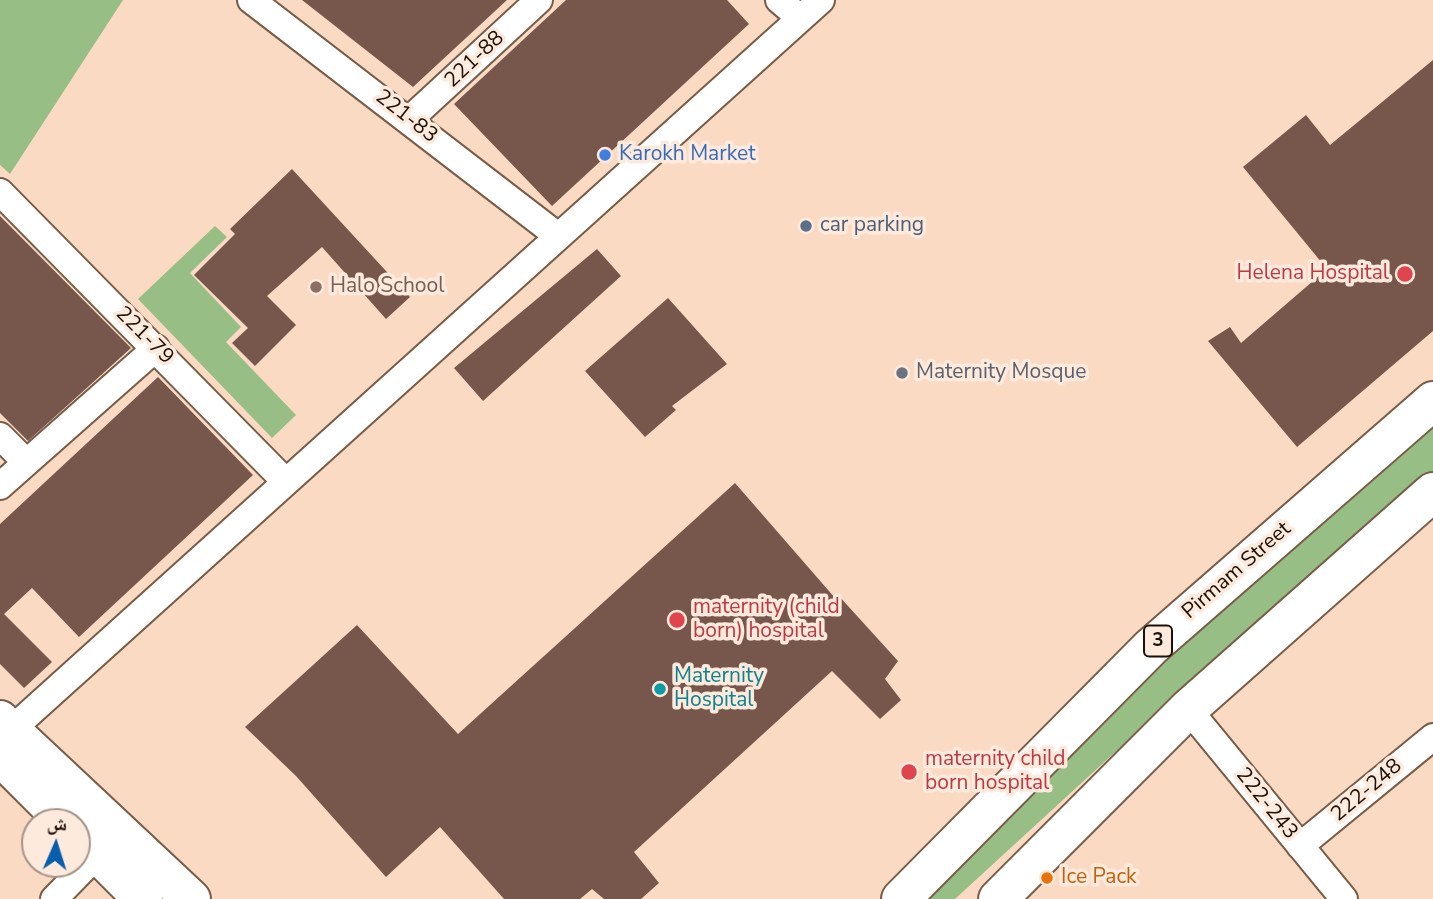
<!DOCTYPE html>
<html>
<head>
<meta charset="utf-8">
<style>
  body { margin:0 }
  #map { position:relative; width:1433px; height:899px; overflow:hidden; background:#fadac2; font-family:"Nunito Sans","Noto Naskh Arabic",sans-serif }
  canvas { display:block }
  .north { position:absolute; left:21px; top:808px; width:70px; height:70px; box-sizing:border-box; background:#fdeadc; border:2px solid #a39387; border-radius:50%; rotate:3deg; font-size:19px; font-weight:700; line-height:28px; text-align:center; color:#1b1108 }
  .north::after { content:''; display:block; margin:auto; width:24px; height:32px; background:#075eac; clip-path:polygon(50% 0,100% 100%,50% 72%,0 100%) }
</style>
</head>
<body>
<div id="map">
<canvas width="1433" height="899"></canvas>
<div class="north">ش</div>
</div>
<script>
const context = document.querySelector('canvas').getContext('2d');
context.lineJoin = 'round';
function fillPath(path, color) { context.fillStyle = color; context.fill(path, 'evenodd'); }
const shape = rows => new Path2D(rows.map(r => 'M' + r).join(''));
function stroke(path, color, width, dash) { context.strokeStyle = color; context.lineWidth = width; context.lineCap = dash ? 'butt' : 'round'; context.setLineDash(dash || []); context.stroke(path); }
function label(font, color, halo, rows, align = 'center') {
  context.font = font + ' "Nunito Sans",sans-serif'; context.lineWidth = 7; context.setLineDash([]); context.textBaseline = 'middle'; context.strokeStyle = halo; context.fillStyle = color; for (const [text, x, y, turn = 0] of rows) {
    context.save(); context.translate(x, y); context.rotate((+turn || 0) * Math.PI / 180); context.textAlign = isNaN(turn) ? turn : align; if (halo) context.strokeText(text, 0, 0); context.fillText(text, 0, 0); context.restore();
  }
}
fillPath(shape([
  [0,0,123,0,10,174,0,165],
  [215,226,227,237,190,273,241,327,226,342,296,415,272,438,138,299],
  [1433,427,1433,474,1173,699,955,899,923,899,1143,676]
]), '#97bf85');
fillPath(shape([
  [302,0,507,0,413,87],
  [566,0,727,0,749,24,552,206,454,104],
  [1433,60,1433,331,1297,447,1208,341,1230,327,1241,343,1327,269,1243,167,1306,115,1330,145],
  [292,169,410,297,386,319,322,247,267,296,296,325,255,366,232,343,248,328,194,275,235,234,230,229],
  [0,216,131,348,28,441,0,413],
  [597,249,621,276,483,401,454,368],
  [668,298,727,364,672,406,676,410,645,437,585,371],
  [158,377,253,475,79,637,32,588,4,614,52,662,24,688,0,664,0,524],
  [735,483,835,598,838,595,898,661,885,679,901,700,880,719,832,671,634,852,659,883,641,899,604,899,592,889,580,899,504,899,440,827,386,877,296,776,245,727,357,625,458,734]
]), '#77564b');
const street = shape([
  [251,0,558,236],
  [779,0,800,18],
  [410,119,539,0],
  [0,192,286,482],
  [0,436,26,462],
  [0,486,156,348],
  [1188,709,1344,899],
  [11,730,821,0],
  [1300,846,1433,737],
  [54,899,98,854]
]);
const primary = shape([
  [0,720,191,899],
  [0,756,66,822],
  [77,833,143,899]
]);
const highway = shape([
  [901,899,1151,647,1433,401],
  [998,899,1188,709,1433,492]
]);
stroke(street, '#775c47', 30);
stroke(primary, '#775c47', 42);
stroke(highway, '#775c47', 42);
stroke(street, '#fff', 26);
stroke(primary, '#fff', 38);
stroke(highway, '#fff', 38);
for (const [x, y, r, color] of [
  [605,155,7,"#3f7fe0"],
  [806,226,7,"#5c6f8a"],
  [1405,274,9,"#e0444e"],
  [316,287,7,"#8d6e63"],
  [902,373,7,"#6b7280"],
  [677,620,9,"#e0444e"],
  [660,689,7,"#0f9aa8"],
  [909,772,9,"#e0444e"],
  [1047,878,7,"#e8710a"]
]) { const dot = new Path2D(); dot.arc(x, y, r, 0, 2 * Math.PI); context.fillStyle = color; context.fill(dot); stroke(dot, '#fdeadc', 2.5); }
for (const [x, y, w] of [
  [1158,641,28]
]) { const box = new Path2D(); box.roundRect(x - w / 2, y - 15.5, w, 31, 5); context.fillStyle = '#fdeadc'; context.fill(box); stroke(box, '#1b1108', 2); }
label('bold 19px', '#1b1108', null, [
  ["3",1158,641]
]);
label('21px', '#1b1108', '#fdeadc', [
  ["221-88",475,60,-43],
  ["221-83",406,117,38],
  ["221-79",144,336,45],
  ["Pirmam Street",1237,571,-41],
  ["222-248",1367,791,-40],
  ["222-243",1266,804,51]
]);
label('21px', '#366cbe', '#fdeadc', [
  ["Karokh Market",619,155]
], 'left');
label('21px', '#4e5e75', '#fdeadc', [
  ["car parking",820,226]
], 'left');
label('21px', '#be3a42', '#fdeadc', [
  ["Helena Hospital",1389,274,"right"],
  ["maternity (child",693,608],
  ["born) hospital",693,632],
  ["maternity child",925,760],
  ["born hospital",925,784]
], 'left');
label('21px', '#785e54', '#fdeadc', [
  ["Halo School",330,287]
], 'left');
label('21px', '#5b616d', '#fdeadc', [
  ["Maternity Mosque",916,373]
], 'left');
label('21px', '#0d838f', '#fdeadc', [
  ["Maternity",674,677],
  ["Hospital",674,701]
], 'left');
label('21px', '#c56008', '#fdeadc', [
  ["Ice Pack",1061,878]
], 'left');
</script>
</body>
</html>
